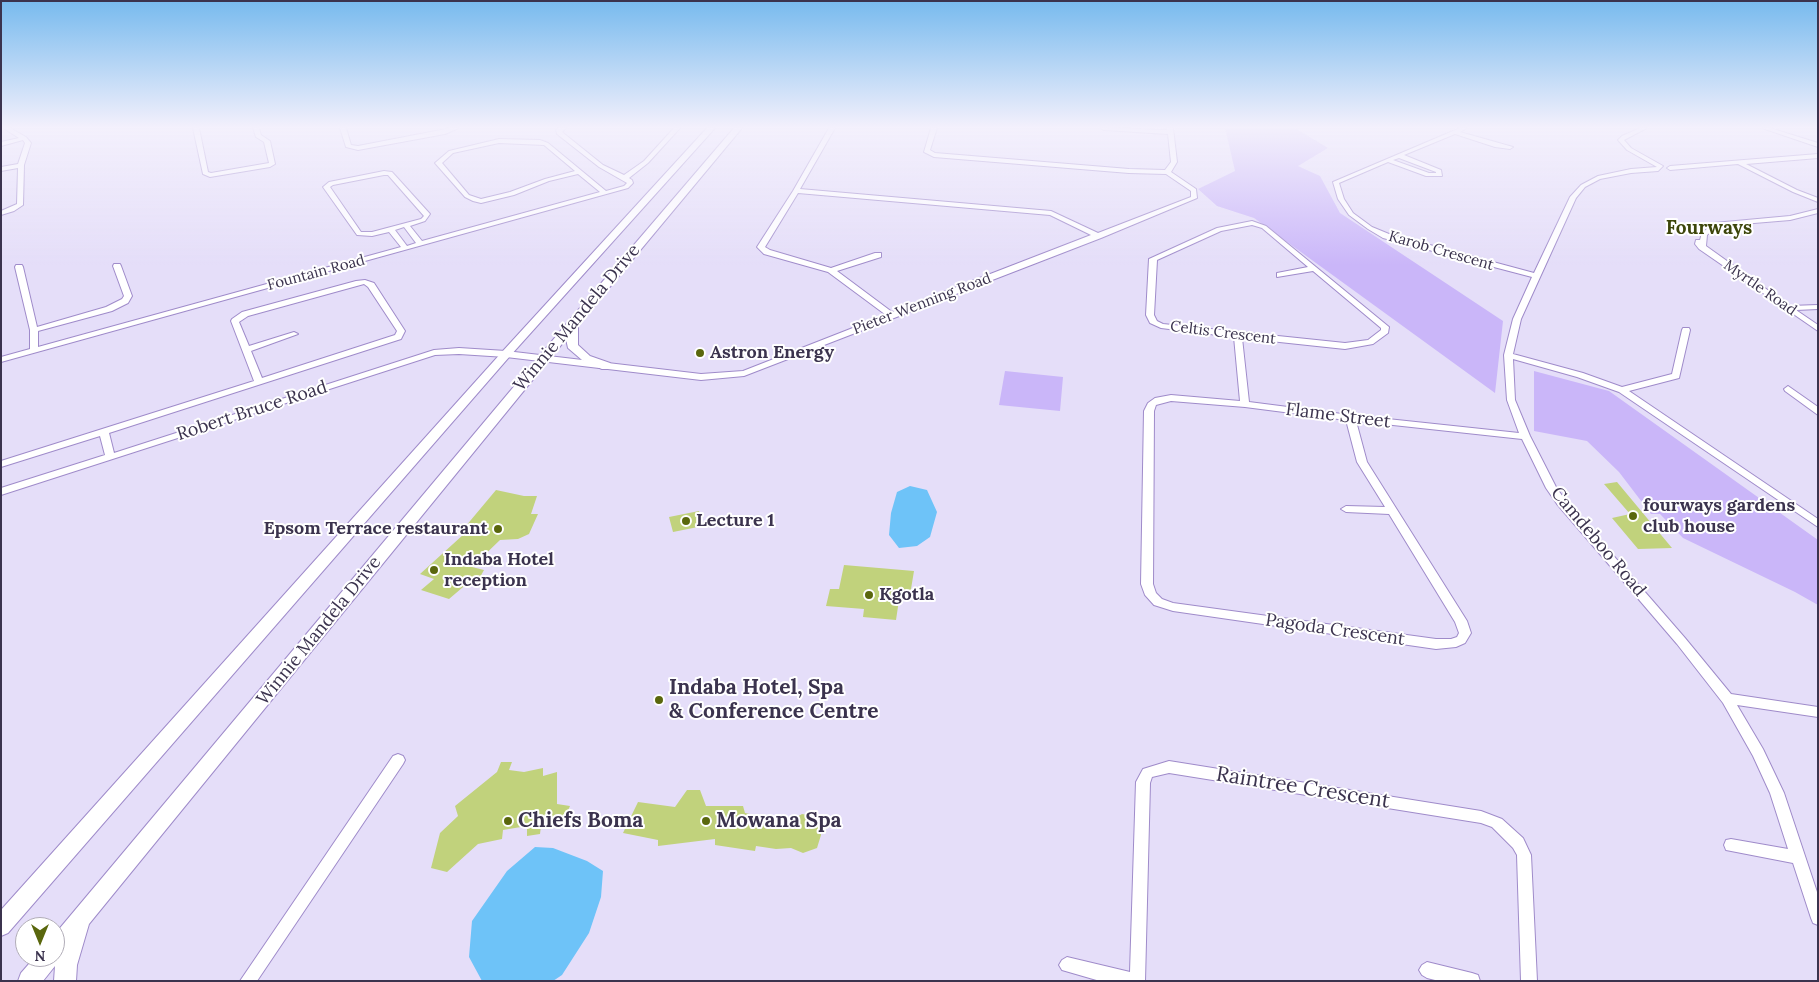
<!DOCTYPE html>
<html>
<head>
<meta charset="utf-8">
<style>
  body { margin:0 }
  #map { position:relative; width:1819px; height:982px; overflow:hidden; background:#e5def9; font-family:Lora,serif }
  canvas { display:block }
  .frame { position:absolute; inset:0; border:2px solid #3b334e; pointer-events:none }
  .north { position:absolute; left:15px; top:917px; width:50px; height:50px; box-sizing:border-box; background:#fff; border:1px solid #b1adb8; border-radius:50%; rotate:180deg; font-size:14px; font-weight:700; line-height:20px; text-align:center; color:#3b334e }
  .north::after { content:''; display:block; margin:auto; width:18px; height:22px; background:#5a670d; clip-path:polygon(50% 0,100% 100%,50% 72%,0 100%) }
</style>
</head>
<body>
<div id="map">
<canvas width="1819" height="982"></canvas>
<div class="frame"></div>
<div class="north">N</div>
</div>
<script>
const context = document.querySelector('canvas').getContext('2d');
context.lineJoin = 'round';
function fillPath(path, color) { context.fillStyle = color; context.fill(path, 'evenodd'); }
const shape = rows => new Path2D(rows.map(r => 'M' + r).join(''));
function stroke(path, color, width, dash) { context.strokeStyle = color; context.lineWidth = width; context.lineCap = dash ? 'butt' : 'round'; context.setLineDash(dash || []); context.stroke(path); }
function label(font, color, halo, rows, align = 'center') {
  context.font = font + ' Lora,serif'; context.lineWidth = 4; context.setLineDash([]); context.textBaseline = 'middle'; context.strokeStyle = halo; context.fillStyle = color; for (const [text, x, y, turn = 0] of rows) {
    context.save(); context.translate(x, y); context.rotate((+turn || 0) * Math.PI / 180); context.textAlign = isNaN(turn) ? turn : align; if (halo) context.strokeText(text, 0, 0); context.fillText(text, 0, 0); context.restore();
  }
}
fillPath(shape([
  [1225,128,1295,128,1328,148,1298,166,1320,176,1340,213,1503,321,1495,393,1254,218,1217,206,1198,189,1235,171],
  [1005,371,1063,377,1060,411,999,405],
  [1534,371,1609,391,1818,540,1818,605,1795,592,1683,538,1660,514,1651,514,1619,472,1587,441,1534,431]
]), '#cab6f9');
fillPath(shape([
  [910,486,927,490,937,512,930,537,917,546,899,548,889,535,891,513,897,492],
  [535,847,553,848,587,861,603,871,601,897,589,933,562,975,553,981,482,981,469,957,472,921,507,871]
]), '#6ec3f8');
fillPath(shape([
  [1617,482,1672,548,1638,549,1612,518,1630,514,1604,484],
  [496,490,524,496,537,496,531,514,538,514,529,534,518,539,500,540,472,567,484,570,479,579,469,582,449,599,421,590,434,579,420,574,464,534,460,533],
  [699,511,703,526,673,532,669,517],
  [844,565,914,571,909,601,899,600,896,620,863,617,864,609,826,606,830,589,839,589],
  [501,762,512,762,509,770,524,772,543,768,543,776,557,772,557,804,570,806,561,826,541,826,540,834,527,836,527,826,503,830,502,839,478,844,447,872,431,868,440,833,458,816,455,806,497,772],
  [687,790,700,790,706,806,743,806,745,813,788,822,802,814,814,816,820,824,821,835,817,848,803,853,791,848,776,849,756,846,755,851,715,845,715,839,658,846,658,840,623,833,638,802,675,807]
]), '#c1d27c');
const minor = shape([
  [3,128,10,128,26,137,31,143,24,165,23,205,14,211,1,215,1,211,17,204,18,168,1,171,1,167,18,164,25,143,23,140,1,146,1,142,19,138,3,128],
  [193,128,199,128,208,172,211,173,269,163,264,142,256,137,253,128,259,128,261,135,270,141,275,164,270,167,210,177,203,174,193,128],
  [340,128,346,128,351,145,358,146,451,128,459,128,445,134,358,150,346,147,340,128],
  [559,128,566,128,562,132,603,165,624,175,644,161,674,128,680,128,648,163,629,178,632,180,633,183,628,188,1,362,1,357,30,349,30,330,15,267,16,265,22,265,23,267,37,327,106,307,122,299,124,296,113,266,114,264,120,264,121,266,132,296,128,303,112,311,38,331,38,347,401,247,389,232,372,236,357,235,323,187,329,182,384,171,392,172,430,214,425,221,410,226,422,241,600,192,578,174,549,181,514,195,481,203,473,201,465,197,435,163,449,151,499,139,540,140,548,143,606,191,624,186,627,183,599,167,557,134,556,130,559,128],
  [499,143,544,145,575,171,545,179,510,192,481,199,469,195,442,163,453,153,499,143],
  [384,175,388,175,424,216,421,219,372,232,361,232,330,187,333,185,384,175],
  [404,227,416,243,407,246,395,230,404,227],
  [829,128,835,128,800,189,1051,211,1098,233,1191,197,1191,191,1166,174,1129,173,934,157,924,152,931,128,937,128,930,150,935,153,1129,169,1165,170,1171,162,1168,134,1104,130,1101,128,1167,130,1167,128,1173,128,1177,162,1171,172,1196,189,1197,198,1101,238,744,376,701,380,506,357,459,354,435,355,1,495,1,488,105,455,100,436,1,467,1,461,254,381,231,321,232,319,242,312,356,281,365,280,374,283,405,331,401,339,109,433,114,453,434,350,459,348,506,351,701,374,743,371,886,315,828,272,764,254,757,247,793,191,829,128],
  [798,193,1050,215,1091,235,892,312,837,271,881,257,881,253,875,253,831,268,770,250,765,247,798,193],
  [364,284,368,287,397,331,395,335,262,378,251,351,298,334,294,332,249,346,239,322,248,316,364,284],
  [1460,128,1467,128,1460,132,1513,147,1510,149,1495,147,1455,134,1404,155,1441,170,1442,176,1426,176,1388,162,1339,183,1344,199,1353,213,1372,227,1389,234,1534,273,1570,197,1581,185,1598,176,1631,169,1657,167,1627,150,1618,140,1622,136,1640,128,1647,128,1624,140,1631,148,1663,166,1658,171,1631,173,1600,179,1585,187,1576,198,1521,319,1513,354,1583,373,1622,387,1672,374,1682,330,1683,328,1689,328,1690,330,1679,378,1629,391,1818,519,1818,527,1619,392,1577,377,1513,359,1515,400,1530,436,1556,487,1565,500,1685,638,1731,694,1818,707,1818,717,1737,705,1763,749,1784,793,1818,895,1818,925,1813,923,1811,918,1793,863,1726,850,1724,845,1726,840,1731,839,1788,849,1770,793,1753,756,1723,703,1677,644,1557,504,1546,488,1522,439,1356,421,1367,462,1467,621,1471,633,1465,643,1456,647,1436,649,1173,611,1154,605,1145,595,1141,584,1144,411,1148,403,1155,398,1171,395,1240,401,1234,337,1161,328,1150,323,1146,315,1149,259,1217,228,1252,221,1266,226,1389,327,1388,333,1373,344,1345,349,1242,338,1249,402,1350,415,1519,433,1507,400,1504,355,1513,319,1532,277,1383,238,1368,229,1349,215,1338,199,1333,182,1460,128],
  [1399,158,1436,172,1436,173,1429,173,1393,160,1399,158],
  [1252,225,1262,228,1308,267,1277,273,1277,277,1313,271,1381,328,1381,330,1368,340,1345,343,1163,324,1157,321,1154,315,1157,260,1221,231,1252,225],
  [1171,401,1245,407,1346,420,1357,462,1385,507,1346,506,1341,509,1346,512,1389,514,1455,622,1459,633,1457,637,1451,639,1436,639,1173,603,1162,599,1156,593,1153,584,1154,411,1156,405,1171,401],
  [1762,128,1770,128,1818,143,1818,147,1762,128],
  [1818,154,1818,158,1746,164,1797,190,1818,198,1818,202,1793,192,1738,164,1670,170,1667,168,1670,166,1818,154],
  [1818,209,1818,213,1790,220,1718,226,1707,235,1706,246,1790,306,1818,305,1818,309,1796,310,1818,325,1818,331,1699,249,1695,244,1696,240,1700,240,1702,233,1714,223,1790,216,1818,209],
  [1788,386,1818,407,1818,415,1785,391,1784,389,1788,386],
  [398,754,403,756,405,760,403,764,257,981,240,981,393,756,398,754],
  [1169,761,1481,811,1502,819,1523,838,1531,855,1537,981,1521,981,1517,855,1513,848,1492,827,1481,823,1169,773,1152,777,1150,783,1145,981,1100,981,1062,970,1059,965,1062,960,1067,957,1130,972,1136,782,1143,769,1169,761],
  [1427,962,1472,973,1478,975,1480,981,1439,981,1427,978,1422,975,1419,970,1422,965,1427,962]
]);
const secondary = shape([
  [707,128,715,128,510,356,8,933,1,936,1,910,502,352,707,128],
  [734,128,742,128,578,325,578,345,590,356,610,363,612,366,610,369,602,369,582,360,568,348,566,339,89,924,77,965,76,981,54,981,55,966,43,981,18,981,21,973,35,957,55,957,55,934,568,322,734,128]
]);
stroke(minor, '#9f8bca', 2);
stroke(secondary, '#9f8bca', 2);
fillPath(minor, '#fff');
fillPath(secondary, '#fff');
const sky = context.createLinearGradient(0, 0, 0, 265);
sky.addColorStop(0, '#77baee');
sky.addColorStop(0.48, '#f3f0fc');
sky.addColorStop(1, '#f3f0fc00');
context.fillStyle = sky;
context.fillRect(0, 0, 1819, 265);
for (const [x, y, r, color] of [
  [700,353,5,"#5a670d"],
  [1633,516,5,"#5a670d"],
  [686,521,5,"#5a670d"],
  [498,529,5,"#5a670d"],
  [434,570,5,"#5a670d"],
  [869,595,5,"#5a670d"],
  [659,700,5,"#5a670d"],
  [508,821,5,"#5a670d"],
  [706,821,5,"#5a670d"]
]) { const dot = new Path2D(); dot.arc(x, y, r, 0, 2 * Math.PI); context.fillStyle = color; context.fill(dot); stroke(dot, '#fff', 2); }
label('15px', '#3b334e', '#fff', [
  ["Karob Crescent",1441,251,16],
  ["Fountain Road",316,273,-15],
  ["Myrtle Road",1760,288,35],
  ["Pieter Wenning Road",922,304,-21],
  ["Celtis Crescent",1223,333,7]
]);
label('18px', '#3b334e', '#fff', [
  ["Winnie Mandela Drive",577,318,-50],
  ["Robert Bruce Road",252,411,-18],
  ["Flame Street",1338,416,7],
  ["Camdeboo Road",1598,542,50],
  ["Pagoda Crescent",1335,630,8],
  ["Winnie Mandela Drive",319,631,-51]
]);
label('bold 18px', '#3b334e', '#fff', [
  ["Astron Energy",710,353],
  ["fourways gardens",1643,506],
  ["club house",1643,527],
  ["Lecture 1",696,521],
  ["Epsom Terrace restaurant",488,529,"right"],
  ["Indaba Hotel",444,560],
  ["reception",444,581],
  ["Kgotla",879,595]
], 'left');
label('bold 19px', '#3d460b', '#fff', [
  ["Fourways",1709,229]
]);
label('bold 21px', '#3b334e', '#fff', [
  ["Indaba Hotel, Spa",669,688],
  ["& Conference Centre",669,712],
  ["Chiefs Boma",518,821],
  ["Mowana Spa",716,821]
], 'left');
label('21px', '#3b334e', '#fff', [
  ["Raintree Crescent",1303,788,9]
]);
</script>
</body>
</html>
